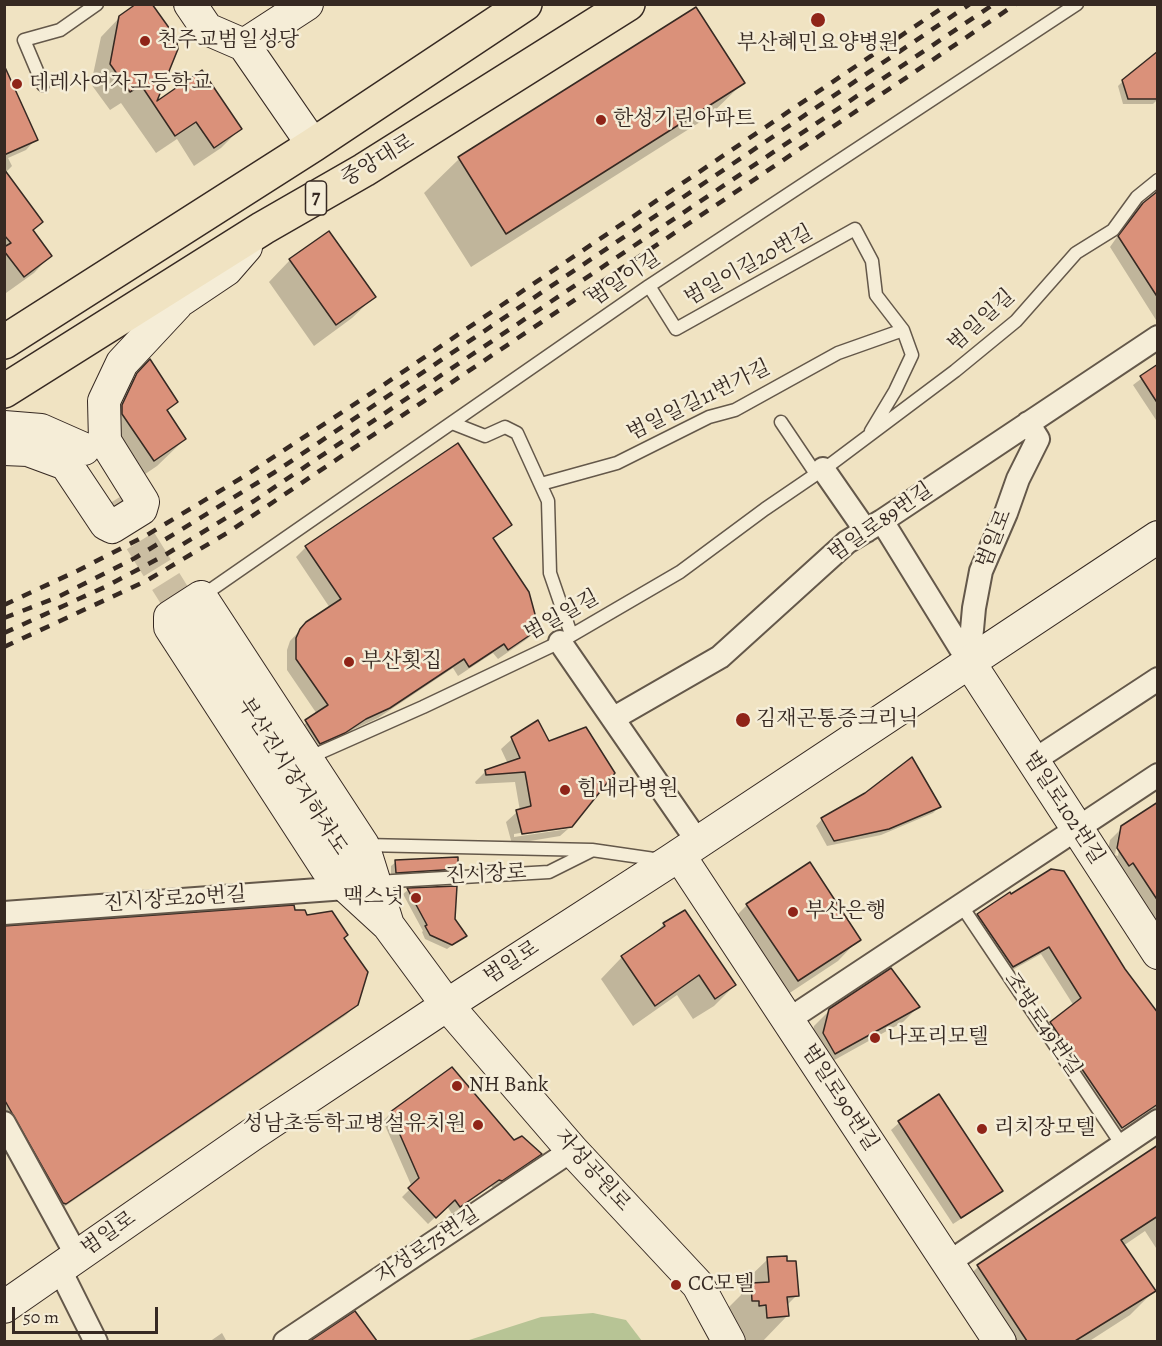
<!DOCTYPE html>
<html>
<head>
<meta charset="utf-8">
<style>
  body { margin:0 }
  #map { position:relative; width:1162px; height:1346px; overflow:hidden; background:#f0e3c2; font-family:Alegreya,serif }
  canvas { display:block }
  .frame { position:absolute; inset:0; border:6px solid #362922; pointer-events:none }
  .scale { position:absolute; left:12px; top:1307px; width:146px; height:27px; box-sizing:border-box; border:3px solid #362922; border-top:0; padding-left:8px; font-size:18px; line-height:21px; white-space:nowrap; color:#362922; -webkit-text-stroke:4px #f5edd7; paint-order:stroke }
</style>
</head>
<body>
<div id="map">
<canvas width="1162" height="1346"></canvas>
<div class="frame"></div>
<div class="scale">50 m</div>
</div>
<script>
const context = document.querySelector('canvas').getContext('2d');
context.lineJoin = 'round';
function fillPath(path, color) { context.fillStyle = color; context.fill(path, 'evenodd'); }
const shape = rows => new Path2D(rows.map(r => 'M' + r).join(''));
function stroke(path, color, width, dash) { context.strokeStyle = color; context.lineWidth = width; context.lineCap = dash ? 'butt' : 'round'; context.setLineDash(dash || []); context.stroke(path); }
function label(font, color, halo, rows, align = 'center') {
  context.font = font + ' Alegreya,"Noto Serif KR",serif'; context.lineWidth = 5; context.setLineDash([]); context.textBaseline = 'middle'; context.strokeStyle = halo; context.fillStyle = color; for (const [text, x, y, turn = 0] of rows) {
    context.save(); context.translate(x, y); context.rotate((+turn || 0) * Math.PI / 180); context.textAlign = isNaN(turn) ? turn : align; if (halo) context.strokeText(text, 0, 0); context.fillText(text, 0, 0); context.restore();
  }
}
fillPath(shape([
  [593,1313,626,1320,642,1341,466,1341,541,1317]
]), '#b7c495');
fillPath(shape([
  [696,9,743,83,708,117,471,267,424,193,459,159],
  [120,17,172,33,177,49,153,105,202,72,240,129,221,148,194,166,177,139,156,153,121,103,110,110,91,84,101,37],
  [4,69,36,139,26,150,8,158,12,166,5,173,32,231,50,256,34,273,6,293,4,290],
  [1123,81,1158,99,1153,104,1123,104,1118,86],
  [1158,192,1158,319,1156,320,1110,247,1133,214],
  [328,233,374,297,352,318,314,346,269,282,290,260],
  [150,362,177,402,166,412,185,439,157,466,126,487,96,442,123,389],
  [1158,366,1158,423,1133,385],
  [511,525,492,540,538,629,527,639,498,659,493,653,458,676,453,668,378,718,354,729,333,743,309,753,295,732,317,714,287,670,287,650,290,641,307,623,330,608,296,557,306,547],
  [537,723,571,825,514,834,514,837,568,829,560,836,512,844,506,822,517,812,520,811,515,782,476,784,475,782,486,771,508,764,501,749,512,739],
  [1158,804,1158,937,1106,860,1110,840,1119,831,1115,855,1118,856,1122,830,1120,830],
  [939,807,933,813,881,835,827,846,816,826,822,819],
  [396,862,456,868,451,873,391,877,391,866],
  [455,887,454,919,465,936,447,949,425,939,422,932,423,931,403,894,408,890],
  [1010,896,1123,970,1158,1016,1158,1107,1114,1134,1043,1031,1074,1006,1041,954,1005,974,971,923,978,916],
  [747,905,859,939,838,961,776,1002,726,926],
  [294,911,342,938,357,1004,346,1015,55,1213,4,1126,4,928],
  [664,924,735,985,714,1006,693,1019,677,995,633,1026,601,979,622,957,648,940],
  [918,1007,903,1022,820,1068,808,1049,814,1026,830,1010],
  [939,1096,1001,1191,993,1198,953,1224,891,1130,899,1123],
  [391,1113,513,1142,540,1154,532,1161,493,1188,491,1186,452,1214,447,1206,428,1224,402,1197,412,1187,383,1121],
  [1158,1146,1158,1251,1145,1231,1123,1246,1154,1291,1130,1315,1088,1342,987,1342,953,1291,978,1267],
  [768,1259,797,1295,786,1306,787,1316,762,1342,740,1342,724,1312,741,1295,740,1286],
  [355,1313,375,1342,314,1342,318,1338],
  [222,1333,227,1342,209,1342]
]), '#0003');
const building = shape([
  [136,4,152,4,172,32,175,32,178,49,157,101,202,70,242,129,214,148,196,122,175,136,141,85,130,92,110,64,119,16,136,4],
  [696,7,745,83,506,234,458,157,696,7],
  [1158,51,1158,99,1128,99,1122,80,1158,51],
  [4,65,38,140,4,155,4,65],
  [4,169,43,222,33,230,52,256,24,277,4,251,4,247,11,243,4,235,4,169],
  [1158,191,1158,298,1118,236,1143,203,1158,191],
  [329,231,376,297,336,325,289,259,329,231],
  [150,359,178,402,167,410,186,439,154,461,122,414,122,405,137,373,150,359],
  [1158,364,1158,404,1140,376,1158,364],
  [458,443,512,525,493,538,529,592,539,629,508,650,504,644,469,667,464,659,390,708,366,719,345,733,320,744,305,720,328,705,296,659,296,638,300,629,306,622,341,599,305,546,458,443],
  [538,720,549,741,586,727,615,773,572,827,522,834,516,810,531,806,525,772,486,775,485,770,520,758,511,737,538,720],
  [912,757,941,807,889,829,834,841,821,818,865,793,912,757],
  [1158,802,1158,901,1133,863,1129,866,1117,848,1121,826,1158,802],
  [458,857,458,869,396,873,395,860,458,857],
  [810,862,861,940,798,981,746,904,810,862],
  [1051,869,1064,871,1125,969,1158,1013,1158,1104,1122,1128,1050,1022,1081,998,1049,947,1013,967,977,914,1010,892,1011,894,1051,869],
  [457,886,455,919,467,936,452,945,430,935,425,926,427,925,407,888,457,886],
  [294,905,295,910,305,910,307,915,332,911,348,935,344,938,368,972,358,1005,66,1204,63,1203,4,1099,4,926,294,905],
  [685,910,736,985,715,999,699,975,655,1006,621,956,665,926,663,923,685,910],
  [891,968,920,1007,835,1054,823,1033,829,1009,891,968],
  [452,1067,514,1140,522,1136,542,1154,502,1181,499,1180,460,1207,455,1200,436,1218,408,1188,419,1178,390,1112,452,1067],
  [939,1094,1003,1191,961,1218,898,1121,939,1094],
  [1158,1145,1158,1216,1121,1240,1156,1291,1075,1341,1027,1341,977,1265,1158,1145],
  [787,1256,787,1261,796,1261,799,1296,787,1297,789,1316,767,1318,766,1305,759,1306,759,1301,752,1301,751,1283,769,1282,767,1257,787,1256],
  [355,1311,377,1341,310,1341,355,1311]
]);
fillPath(building, '#da917a');
stroke(building, '#362922', 1.5);
stroke(shape([
  [115,500,196,630]
]), '#cbbea2', 32, [32, 16]);
const lane = shape([
  [43,85,24,40,60,30,97,4],
  [649,286,676,329,855,229,872,261,876,295,903,330,912,355,895,391,871,431],
  [781,422,816,474],
  [452,423,485,436,505,427,517,433,548,501,550,573,571,634],
  [541,484,617,463,709,417,735,410,838,353,903,330],
  [202,596,649,286,1077,4],
  [308,758,423,707,560,642,680,572,765,509,831,464,955,371,1016,321,1076,253,1113,230,1137,197,1158,180],
  [365,845,592,850,661,860],
  [376,882,549,872,591,851],
  [961,905,1122,1145]
]);
const street = shape([
  [823,469,866,531],
  [882,521,969,662],
  [560,642,698,842],
  [969,662,974,608,981,571,1006,513,1018,479,1038,439,1028,423],
  [614,718,720,657,847,542,882,521,1158,337],
  [1033,761,1158,679],
  [4,913,346,888],
  [788,1020,1158,775],
  [4,1123,77,1256],
  [948,1263,1158,1121],
  [59,1268,96,1342],
  [285,1342,572,1150]
]);
const secondary = shape([
  [190,4,207,29,244,45,313,145],
  [244,45,307,4],
  [159,315,226,270,246,247],
  [4,427,41,430,84,449],
  [4,449,28,450,66,464,106,524,112,527,141,509,143,502,105,441,104,401,122,363,177,304],
  [201,597,363,845,388,925,327,869,170,627,170,617,201,597],
  [196,630,388,925,447,1005,572,1150,698,1285,729,1342],
  [969,662,1158,953],
  [679,855,1000,1342],
  [4,1307,253,1134,447,1005,670,861,1158,537]
]);
const primary = shape([
  [4,342,313,145,525,4],
  [4,391,263,228,364,170,628,4]
]);
stroke(lane, '#64584a', 15);
stroke(street, '#64584a', 26);
stroke(secondary, '#362922', 34);
stroke(primary, '#362922', 36);
stroke(lane, '#f5edd7', 12);
stroke(street, '#f5edd7', 22);
stroke(secondary, '#f5edd7', 32);
stroke(primary, '#f0e3c2', 33);
stroke(shape([
  [4,605,79,570,147,535,243,477,370,394,948,4],
  [4,618,58,597,135,558,275,472,970,4],
  [4,633,107,586,165,555,254,501,994,4],
  [4,647,146,581,227,533,1016,4]
]), '#362922', 4.5, [10, 10]);
for (const [x, y, r, color] of [
  [818,20,8,"#8f2418"],
  [145,41,6,"#8f2418"],
  [17,84,6,"#8f2418"],
  [601,120,6,"#8f2418"],
  [349,662,6,"#8f2418"],
  [743,720,8,"#8f2418"],
  [565,790,6,"#8f2418"],
  [416,898,6,"#8f2418"],
  [793,912,6,"#8f2418"],
  [875,1038,6,"#8f2418"],
  [457,1086,6,"#8f2418"],
  [478,1125,6,"#8f2418"],
  [982,1129,6,"#8f2418"],
  [676,1285,6,"#8f2418"]
]) { const dot = new Path2D(); dot.arc(x, y, r, 0, 2 * Math.PI); context.fillStyle = color; context.fill(dot); stroke(dot, '#f5edd7', 2); }
for (const [x, y, w] of [
  [316,198,21]
]) { const box = new Path2D(); box.roundRect(x - w / 2, y - 17, w, 34, 4.5); context.fillStyle = '#f5edd7'; context.fill(box); stroke(box, '#362922', 1.5); }
label('bold 20px', '#362922', null, [
  ["7",316,198]
]);
label('21px', '#362922', '#f5edd7', [
  ["천주교범일성당",157,41],
  ["부산혜민요양병원",818,44,"center"],
  ["데레사여자고등학교",29,84],
  ["한성기린아파트",613,120],
  ["부산횟집",361,662],
  ["김재곤통증크리닉",756,720],
  ["힘내라병원",577,790],
  ["맥스넛",404,898,"right"],
  ["부산은행",805,912],
  ["나포리모텔",887,1038],
  ["NH Bank",469,1086],
  ["성남초등학교병설유치원",466,1125,"right"],
  ["리치장모텔",994,1129],
  ["CC모텔",688,1285]
], 'left');
label('21px', '#362922', '#f5edd7', [
  ["중앙대로",378,161,-31],
  ["범일이길20번길",749,266,-29],
  ["범일이길",625,279,-34],
  ["범일일길",982,321,-42],
  ["범일일길11번가길",699,401,-26],
  ["범일로89번길",881,523,-35],
  ["범일로",995,539,-68],
  ["범일일길",562,616,-29],
  ["부산진시장지하차도",292,777,57],
  ["범일로102번길",1063,808,57],
  ["진시장로",486,875,-3],
  ["진시장로20번길",175,900,-4],
  ["범일로",512,963,-33],
  ["조방로49번길",1042,1025,56],
  ["범일로90번길",839,1098,57],
  ["자성공원로",592,1171,48],
  ["범일로",109,1234,-35],
  ["자성로75번길",428,1246,-34]
]);
</script>
</body>
</html>
